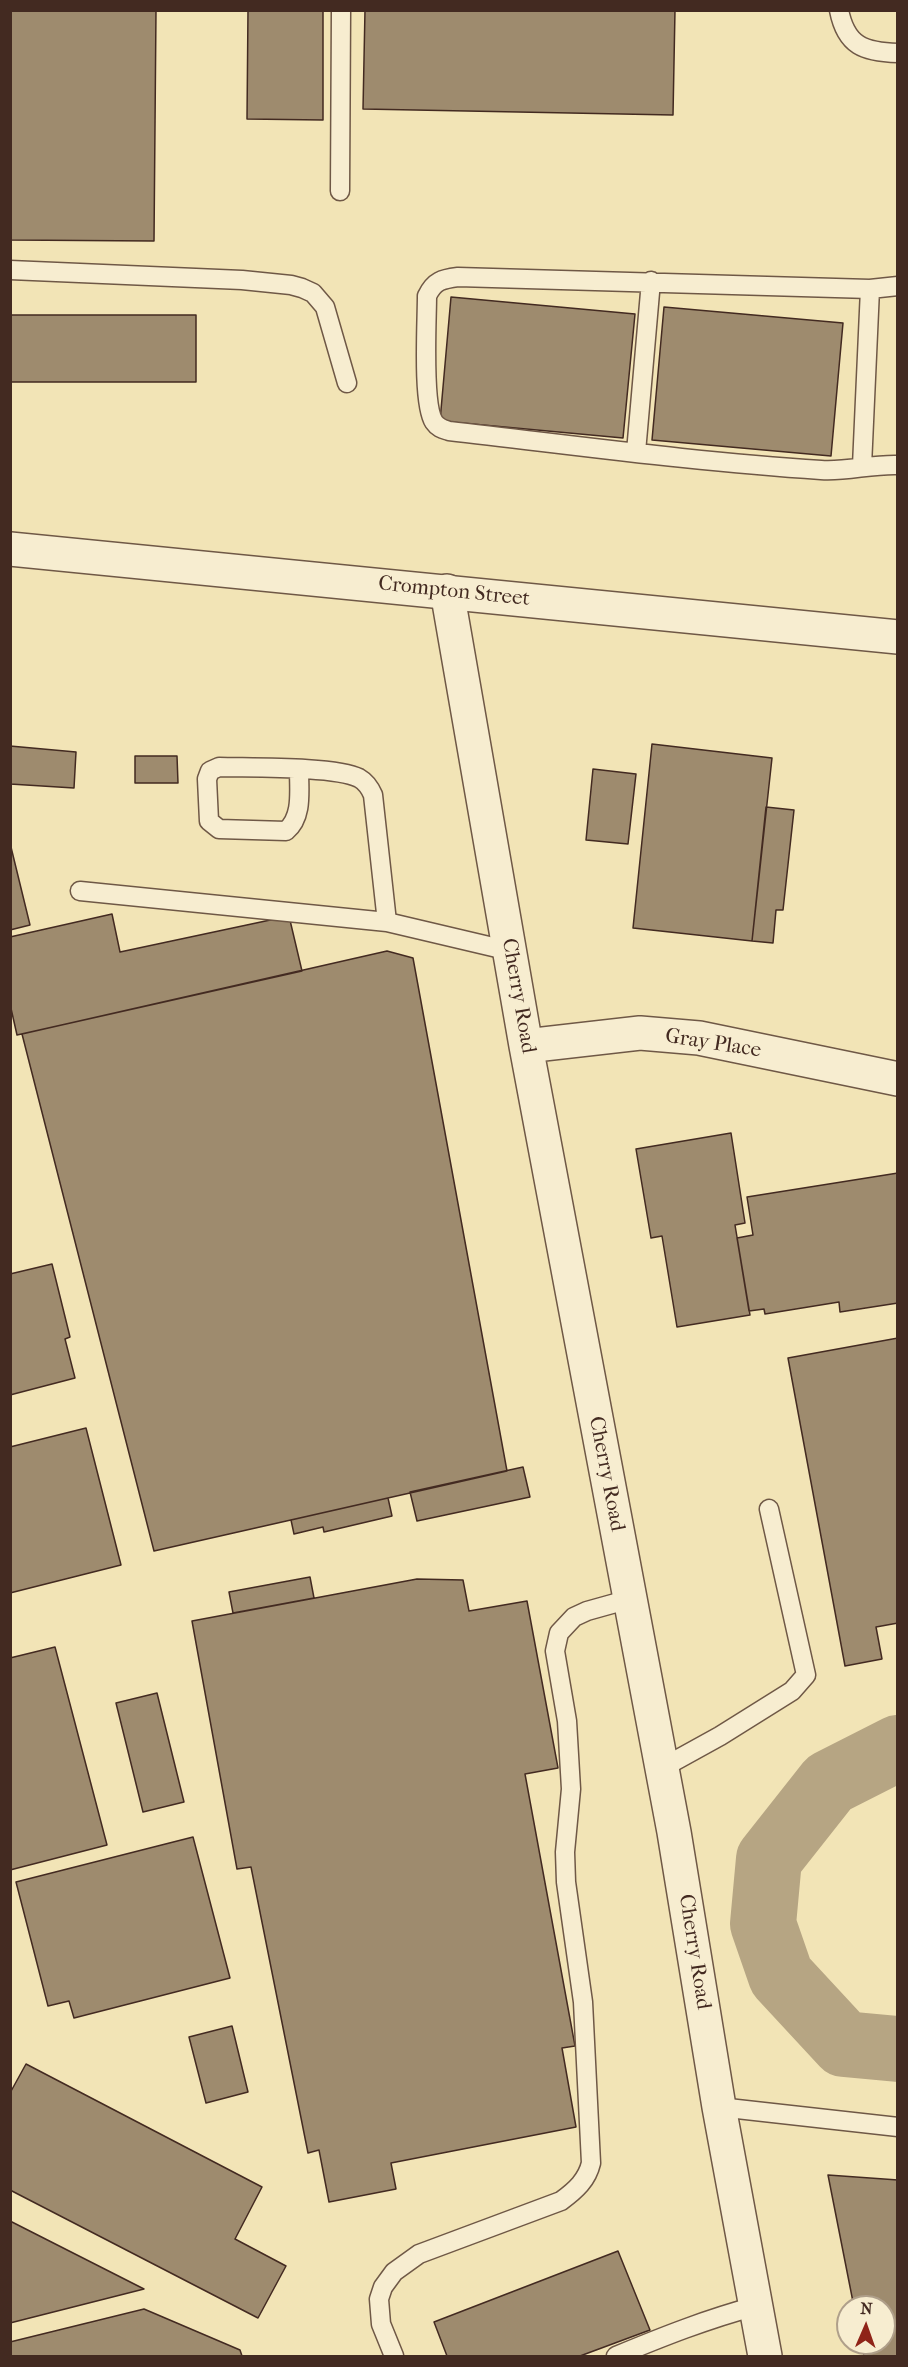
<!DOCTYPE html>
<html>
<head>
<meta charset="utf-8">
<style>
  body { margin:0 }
  #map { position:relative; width:908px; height:2367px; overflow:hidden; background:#f2e4b6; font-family:"IM FELL French Canon",serif }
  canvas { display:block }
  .frame { position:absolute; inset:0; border:12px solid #432a21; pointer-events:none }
  .north { position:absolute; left:836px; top:2295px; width:60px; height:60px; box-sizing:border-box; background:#f7edd0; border:2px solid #af9f8a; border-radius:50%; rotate:2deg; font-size:16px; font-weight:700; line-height:24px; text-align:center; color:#432a21 }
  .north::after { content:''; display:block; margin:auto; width:21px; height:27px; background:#8f2418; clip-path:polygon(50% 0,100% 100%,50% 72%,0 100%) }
</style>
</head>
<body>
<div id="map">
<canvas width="908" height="2367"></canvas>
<div class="frame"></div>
<div class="north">N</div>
</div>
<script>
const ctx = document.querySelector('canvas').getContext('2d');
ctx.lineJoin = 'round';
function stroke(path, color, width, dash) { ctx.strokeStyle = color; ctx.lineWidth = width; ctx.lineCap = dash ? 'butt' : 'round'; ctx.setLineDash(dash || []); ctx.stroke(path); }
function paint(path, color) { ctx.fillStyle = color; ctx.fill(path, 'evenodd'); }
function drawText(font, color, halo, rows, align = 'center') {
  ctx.font = font + ' "IM FELL French Canon",serif'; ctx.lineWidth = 4.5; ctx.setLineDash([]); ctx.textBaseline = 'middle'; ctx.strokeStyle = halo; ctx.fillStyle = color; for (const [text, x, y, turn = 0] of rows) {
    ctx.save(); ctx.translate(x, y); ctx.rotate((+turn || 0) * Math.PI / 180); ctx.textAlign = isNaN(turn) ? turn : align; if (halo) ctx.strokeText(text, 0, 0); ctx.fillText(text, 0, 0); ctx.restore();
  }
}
stroke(new Path2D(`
  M 898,1748 L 829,1783 L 769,1859 L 763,1924 L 781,1976 L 844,2044 L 898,2049`), '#b6a583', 66);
const building = new Path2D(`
  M 10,10 L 156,10 L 154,241 L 10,240 Z
  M 248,10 L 323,10 L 323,120 L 247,119 Z
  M 365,10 L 675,10 L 673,115 L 363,109 Z
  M 451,297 L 635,314 L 623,438 L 440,421 Z
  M 664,307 L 843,323 L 831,456 L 652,440 Z
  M 10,315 L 196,315 L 196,382 L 10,382 Z
  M 652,744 L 772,758 L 752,941 L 633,928 Z
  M 10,746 L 76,752 L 74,788 L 10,784 Z
  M 135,756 L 177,756 L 178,783 L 135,783 Z
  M 593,769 L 636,774 L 628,844 L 586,840 Z
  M 766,807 L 794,810 L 783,910 L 776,910 L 773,943 L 752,941 Z
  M 10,843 L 30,925 L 10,930 Z
  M 112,914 L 120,952 L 289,916 L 302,971 L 17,1035 L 10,1004 L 10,937 Z
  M 387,951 L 413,958 L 507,1471 L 154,1551 L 22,1034 Z
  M 731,1133 L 745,1223 L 735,1225 L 750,1315 L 677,1327 L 662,1236 L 651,1238 L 636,1149 Z
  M 898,1173 L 898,1303 L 840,1312 L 839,1302 L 765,1314 L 764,1309 L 749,1311 L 737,1238 L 753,1235 L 747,1197 Z
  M 52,1264 L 70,1337 L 65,1339 L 75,1378 L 10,1395 L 10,1274 Z
  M 898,1338 L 898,1623 L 876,1627 L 882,1659 L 845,1666 L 788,1358 Z
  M 86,1428 L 121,1565 L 10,1593 L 10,1447 Z
  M 523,1467 L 530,1497 L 417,1521 L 410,1492 Z
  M 388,1498 L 392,1516 L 324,1532 L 323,1527 L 294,1534 L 291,1520 Z
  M 310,1577 L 314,1598 L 233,1613 L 229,1592 Z
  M 417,1579 L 463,1580 L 469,1611 L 527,1601 L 558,1768 L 525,1774 L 575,2046 L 562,2048 L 576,2127 L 391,2163 L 396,2189 L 329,2202 L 319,2150 L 308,2153 L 251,1867 L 237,1869 L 192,1621 Z
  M 55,1647 L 107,1845 L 10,1870 L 10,1658 Z
  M 157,1693 L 184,1802 L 143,1812 L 116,1703 Z
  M 193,1837 L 230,1978 L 74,2018 L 69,2001 L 48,2006 L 16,1882 Z
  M 232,2026 L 248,2092 L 206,2103 L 189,2037 Z
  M 26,2064 L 262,2187 L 235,2239 L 286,2266 L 258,2318 L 10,2190 L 10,2093 Z
  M 828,2175 L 898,2180 L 898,2356 L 864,2356 L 862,2343 L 884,2343 L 884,2307 L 854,2307 Z
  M 10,2221 L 144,2289 L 10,2323 Z
  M 618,2251 L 650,2330 L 580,2356 L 447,2356 L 434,2322 Z
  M 144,2309 L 240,2350 L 242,2356 L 10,2356 L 10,2342 Z`);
paint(building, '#9e8b6e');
stroke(building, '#432a21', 1.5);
const service = new Path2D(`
  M 839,10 C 846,46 864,52 898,53
  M 340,191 L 341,10
  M 10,270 L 242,280 L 291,285 L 302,288 L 313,293 L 325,307 L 347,383
  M 898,286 L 870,289 L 458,277 C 442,279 434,281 427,296 C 427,322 422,404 434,422 C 438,428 443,429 449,431 C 573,445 696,462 821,470 C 846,472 871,464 898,465
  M 636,452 L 651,281
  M 862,466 L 870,289
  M 299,770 C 299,791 303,817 286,831 L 219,829 L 209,821 L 207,779 L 210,771 L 219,767 C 249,768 335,766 359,778 C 366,782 370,788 373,795 L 387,922
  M 80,891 L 387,922 L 510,951
  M 662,1768 L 720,1736 L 792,1691 L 806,1675 L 769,1509
  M 719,2107 L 898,2127
  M 394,2356 L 381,2324 L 379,2299 L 383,2287 L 394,2272 L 419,2254 L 561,2201 C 576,2190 587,2180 591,2163 L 583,2002 L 566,1882 L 565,1852 L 571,1789 L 567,1721 L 555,1651 L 559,1633 L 574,1617 L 587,1611 L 630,1599
  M 616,2356 C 662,2337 707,2319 756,2306`);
const minor = new Path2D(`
  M 447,591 L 526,1046 L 674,1832 L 719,2107 L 765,2356
  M 526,1046 L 640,1033 L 699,1038 L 898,1079`);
const tertiary = new Path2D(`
  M 10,549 L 898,637`);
stroke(service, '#6f5846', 21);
stroke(minor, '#6f5846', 36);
stroke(tertiary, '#6f5846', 36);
stroke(service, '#f7edd0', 18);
stroke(minor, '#f7edd0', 33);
stroke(tertiary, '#f7edd0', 33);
drawText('21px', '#432a21', '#f7edd0', [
  ["Crompton Street",454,592,6],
  ["Cherry Road",518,996,80],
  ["Gray Place",713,1044,9],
  ["Cherry Road",606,1474,79],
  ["Cherry Road",694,1952,81]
]);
</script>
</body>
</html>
